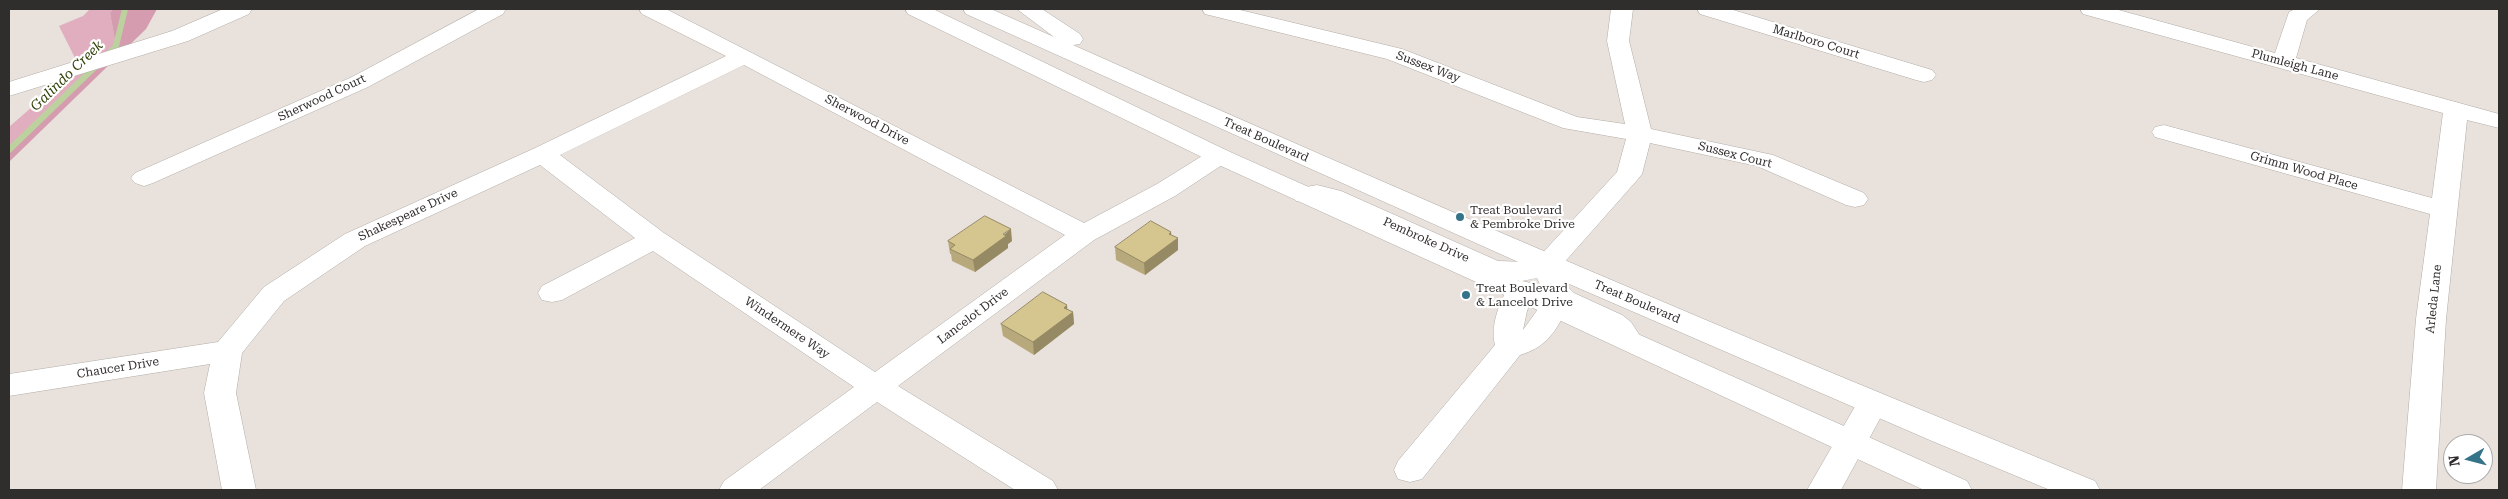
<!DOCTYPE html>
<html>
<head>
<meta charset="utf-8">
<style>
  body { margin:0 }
  #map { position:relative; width:2508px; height:499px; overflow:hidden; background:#e8e1dc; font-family:"Roboto Serif",serif }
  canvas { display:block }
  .frame { position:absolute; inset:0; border:10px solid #302e2c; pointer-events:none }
  .north { position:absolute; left:2443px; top:434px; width:50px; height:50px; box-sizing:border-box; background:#fff; border:1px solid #acabab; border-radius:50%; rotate:262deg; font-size:14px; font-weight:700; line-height:20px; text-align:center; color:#302e2c }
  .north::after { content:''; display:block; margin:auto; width:18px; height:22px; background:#357389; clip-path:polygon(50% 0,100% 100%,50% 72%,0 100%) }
</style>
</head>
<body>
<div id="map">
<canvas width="2508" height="499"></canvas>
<div class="frame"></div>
<div class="north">N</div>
</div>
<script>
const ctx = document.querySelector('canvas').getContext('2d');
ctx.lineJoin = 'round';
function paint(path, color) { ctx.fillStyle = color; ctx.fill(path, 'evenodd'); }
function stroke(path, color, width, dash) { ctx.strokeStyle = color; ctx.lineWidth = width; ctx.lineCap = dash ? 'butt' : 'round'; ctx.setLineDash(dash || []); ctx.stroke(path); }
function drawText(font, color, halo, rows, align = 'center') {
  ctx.font = font + ' "Roboto Serif",serif'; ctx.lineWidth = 4.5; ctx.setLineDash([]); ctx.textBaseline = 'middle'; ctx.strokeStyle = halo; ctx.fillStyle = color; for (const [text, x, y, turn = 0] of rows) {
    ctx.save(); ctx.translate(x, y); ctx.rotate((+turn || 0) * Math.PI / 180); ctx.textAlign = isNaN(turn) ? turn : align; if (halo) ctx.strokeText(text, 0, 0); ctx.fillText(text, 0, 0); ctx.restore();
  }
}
paint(new Path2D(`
  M 90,9 L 113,9 L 110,13 L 116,46 L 9,150 L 9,127 L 79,66 L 59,26 L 83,16 Z`), '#e0aebf');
paint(new Path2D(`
  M 113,9 L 157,9 L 146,29 L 9,162 L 9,150 L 116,46 L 110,13 Z`), '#d59cb0');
stroke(new Path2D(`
  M 106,56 L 116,46 L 125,9
  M 9,150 L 98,64`), '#bcd19e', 6);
const minor = new Path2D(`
  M 223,9 L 252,9 L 249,14 L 188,41 L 9,96 L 9,82 L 172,31 Z
  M 479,9 L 506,9 L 503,14 L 368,87 L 153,183 L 144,186 L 135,183 L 131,178 L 135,173 L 352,77 Z
  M 639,9 L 666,9 L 1084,223 L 1157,184 L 1210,151 L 1219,148 L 1228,151 L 1232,156 L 1228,161 L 1175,196 L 1094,240 L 898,386 L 1053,481 L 1058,490 L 1015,490 L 877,402 L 759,490 L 719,490 L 724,481 L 854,387 L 653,251 L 562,300 L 552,302 L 542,300 L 538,293 L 542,286 L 635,238 L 540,165 L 365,246 L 284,301 L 242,353 L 236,393 L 256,490 L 222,490 L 204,393 L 210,364 L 9,396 L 9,374 L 218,342 L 264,287 L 345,234 L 533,149 L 726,56 L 642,14 ZM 744,65 L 1065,235 L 875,372 L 664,233 L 560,155 Z
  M 1202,9 L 1236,9 L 1402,49 L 1577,117 L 1625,124 L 1607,41 L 1611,9 L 1633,9 L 1629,41 L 1651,129 L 1773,155 L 1864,193 L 1868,199 L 1864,205 L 1855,207 L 1846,205 L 1757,166 L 1650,143 L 1642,174 L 1638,179 L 1562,265 L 1568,287 L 1574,293 L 1622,315 L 1631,322 L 1642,339 L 1637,346 L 1627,349 L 1617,346 L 1602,329 L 1565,313 C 1554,334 1544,348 1520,355 L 1422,479 L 1410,482 L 1398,479 L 1394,470 L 1398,461 L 1495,345 C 1490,324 1500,301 1511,283 L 1520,281 L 1480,274 L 1323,203 L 1296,201 L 1292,195 L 1296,189 L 1317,185 L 1341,191 L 1498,261 L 1527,262 L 1538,258 L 1617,172 L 1626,139 L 1563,128 L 1387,59 L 1205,14 ZM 1537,278 L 1546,298 L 1523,330 L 1527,311 L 1535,290 L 1531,283 L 1522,281 Z
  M 1697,9 L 1730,9 L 1932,70 L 1936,75 L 1932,80 L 1924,82 L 1916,80 L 1700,14 Z
  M 2080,9 L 2115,9 L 2275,53 L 2289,12 L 2295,9 L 2320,9 L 2307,20 L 2296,58 L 2499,114 L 2499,128 L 2467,120 L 2446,319 L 2436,490 L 2402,490 L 2416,319 L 2430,214 L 2155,137 L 2152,132 L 2155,127 L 2164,125 L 2432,198 L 2443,113 L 2083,14 Z
  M 1872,393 L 1883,396 L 1888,404 L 1841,490 L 1807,490 L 1861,396 Z`);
const major = new Path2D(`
  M 905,9 L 933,9 L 1228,151 L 1967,481 L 1972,490 L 1924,490 L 1531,307 L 1210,161 L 908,14 Z
  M 963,9 L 991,9 L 1054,37 L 1017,9 L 1042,9 L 1080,34 L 1083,39 L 1080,44 L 1073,45 C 1411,196 1752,342 2095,481 L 2100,490 L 2050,490 L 1932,441 L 1516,261 L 966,14 Z`);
stroke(minor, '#b2aca7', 1);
stroke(major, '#b2aca7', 1);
paint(minor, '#fff');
paint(major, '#fff');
paint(new Path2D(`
  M 1171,235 L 1178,250 L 1145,275 L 1116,260 L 1115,247 Z
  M 948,241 L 1012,241 L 1008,244 L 1008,248 L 975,272 L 952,261 L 951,254 L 950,254 Z
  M 1067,305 L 1067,309 L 1073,312 L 1074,324 L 1034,355 L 1003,336 L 1001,324 Z`), '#b7a97b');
paint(new Path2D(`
  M 1011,229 L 1012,241 L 1008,244 L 1008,248 L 975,272 L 973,260 Z
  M 1171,232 L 1172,242 L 1178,238 L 1178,250 L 1145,275 L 1144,263 Z
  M 1067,305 L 1068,315 L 1073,312 L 1074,324 L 1034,355 L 1033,342 Z`), '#958a64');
const building = new Path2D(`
  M 985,216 L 1011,229 L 1003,234 L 1006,236 L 973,260 L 950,249 L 955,245 L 948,241 Z
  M 1151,221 L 1171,232 L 1169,234 L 1178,238 L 1144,263 L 1115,247 Z
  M 1043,292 L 1067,305 L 1064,308 L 1073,312 L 1033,342 L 1001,324 Z`);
paint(building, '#d5c58f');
stroke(building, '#958a64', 1);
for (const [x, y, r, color] of [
  [1460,217,5,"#357389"],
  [1466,295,5,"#357389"]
]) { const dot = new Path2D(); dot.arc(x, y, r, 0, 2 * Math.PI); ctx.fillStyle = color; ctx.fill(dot); stroke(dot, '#fff', 2); }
drawText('12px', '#302e2c', '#fff', [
  ["Marlboro Court",1816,42,17],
  ["Plumleigh Lane",2295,65,15],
  ["Sussex Way",1428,67,21],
  ["Sherwood Court",322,98,-25],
  ["Sherwood Drive",867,120,28],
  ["Treat Boulevard",1266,140,24],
  ["Sussex Court",1735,155,14],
  ["Grimm Wood Place",2304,171,16],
  ["Shakespeare Drive",408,215,-25],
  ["Pembroke Drive",1426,240,24],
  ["Arleda Lane",2434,299,-84],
  ["Treat Boulevard",1637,302,23],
  ["Lancelot Drive",973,316,-37],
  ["Windermere Way",787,328,34],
  ["Chaucer Drive",118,368,-9]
]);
drawText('12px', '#302e2c', '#fff', [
  ["Treat Boulevard",1470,210],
  ["& Pembroke Drive",1470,224],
  ["Treat Boulevard",1476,288],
  ["& Lancelot Drive",1476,302]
], 'left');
drawText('italic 14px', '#304208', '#fff', [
  ["Galindo Creek",67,76,-44]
]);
</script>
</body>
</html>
